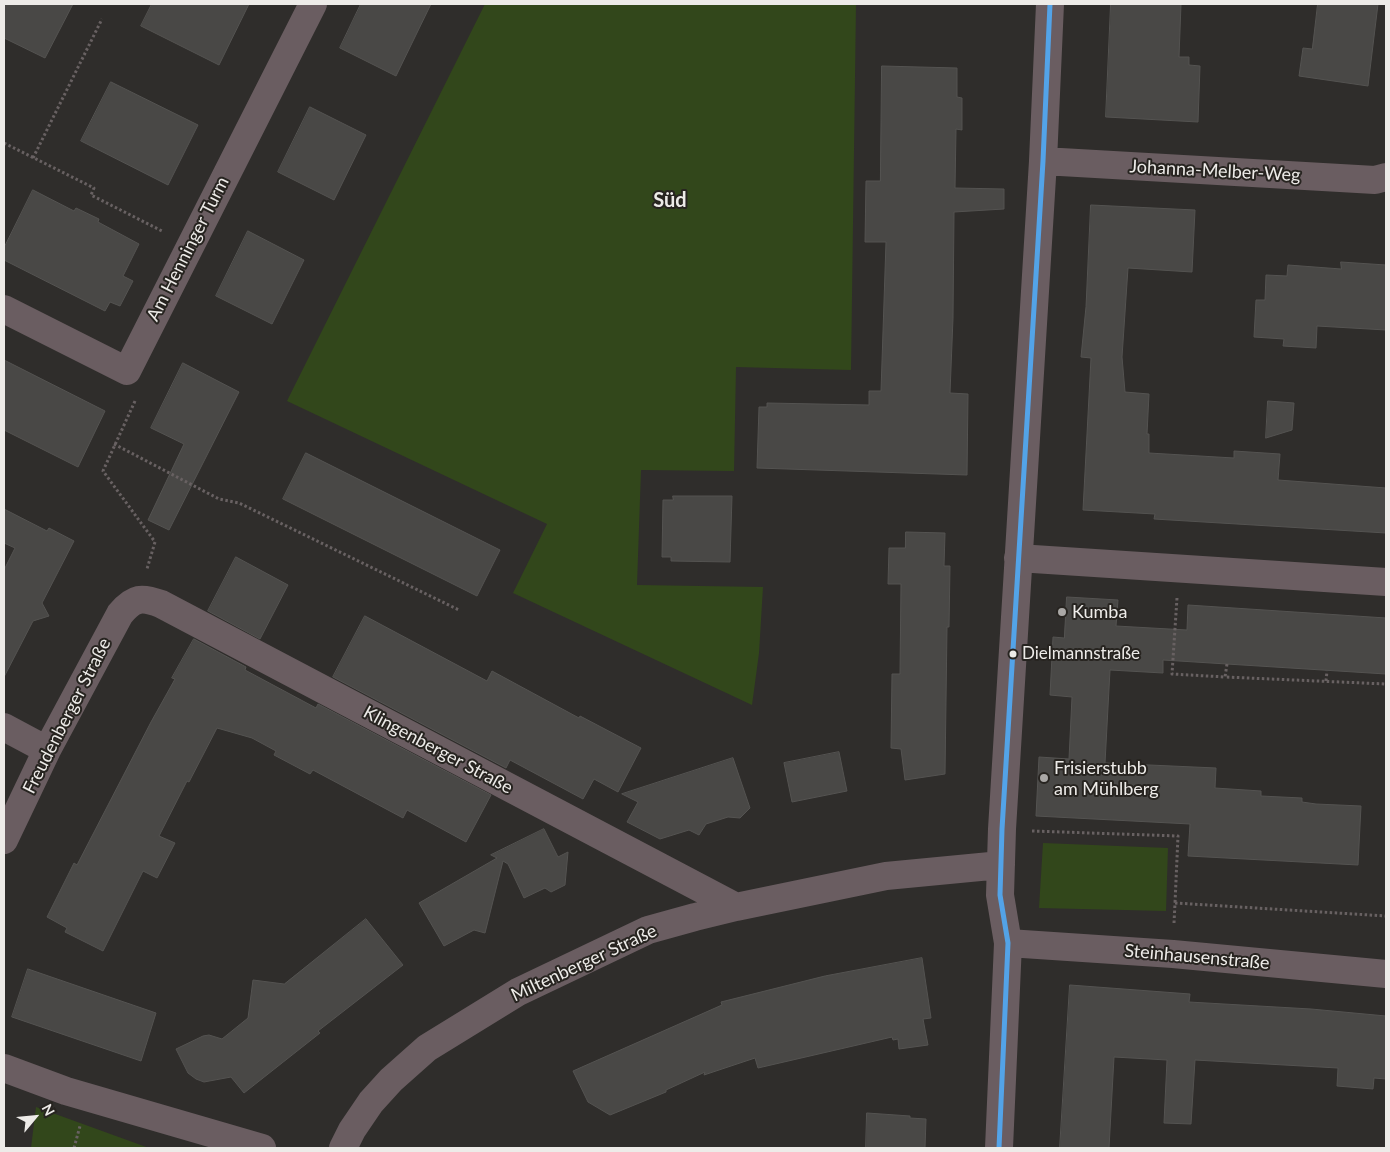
<!DOCTYPE html>
<html>
<head>
<meta charset="utf-8">
<style>
  body { margin:0 }
  #map { position:relative; width:1390px; height:1152px; overflow:hidden; background:#2f2d2b; font-family:Lato,sans-serif }
  canvas { display:block }
  .frame { position:absolute; inset:0; border:5px solid #edebe8; pointer-events:none }
  .north { position:absolute; left:10px; top:1092px; width:50px; height:50px; -webkit-text-stroke:4px #272420; paint-order:stroke; rotate:62deg; font-size:14px; font-weight:700; line-height:20px; text-align:center; color:#edebe8 }
  .north::after { content:''; display:block; margin:auto; width:18px; height:22px; background:#edebe8; clip-path:polygon(50% 0,100% 100%,50% 72%,0 100%) }
</style>
</head>
<body>
<div id="map">
<canvas width="1390" height="1152"></canvas>
<div class="frame"></div>
<div class="north">N</div>
</div>
<script>
const ctx = document.querySelector('canvas').getContext('2d');
ctx.lineJoin = 'round';
function paint(path, color) { ctx.fillStyle = color; ctx.fill(path, 'evenodd'); }
function stroke(path, color, width, dash) { ctx.strokeStyle = color; ctx.lineWidth = width; ctx.lineCap = dash ? 'butt' : 'round'; ctx.setLineDash(dash || []); ctx.stroke(path); }
function drawText(font, color, halo, rows, align = 'center') {
  ctx.font = font + ' Lato,sans-serif'; ctx.lineWidth = 4; ctx.setLineDash([]); ctx.textBaseline = 'middle'; ctx.strokeStyle = halo; ctx.fillStyle = color; for (const [text, x, y, turn = 0] of rows) {
    ctx.save(); ctx.translate(x, y); ctx.rotate((+turn || 0) * Math.PI / 180); ctx.textAlign = isNaN(turn) ? turn : align; if (halo) ctx.strokeText(text, 0, 0); ctx.fillText(text, 0, 0); ctx.restore();
  }
}
paint(new Path2D(`
  M 485,4 L 856,4 L 851,370 L 736,367 L 734,471 L 641,470 L 637,585 L 763,587 L 759,653 L 752,705 L 513,593 L 547,524 L 287,401 Z
  M 1043,843 L 1168,848 L 1166,911 L 1039,908 Z
  M 36,1107 L 149,1148 L 31,1148 Z`), '#32471b');
const building = new Path2D(`
  M 4,4 L 73,4 L 45,58 L 4,38 Z
  M 152,4 L 249,4 L 219,65 L 141,26 Z
  M 361,4 L 431,4 L 396,76 L 340,48 Z
  M 1111,4 L 1181,4 L 1179,57 L 1189,57 L 1189,65 L 1200,66 L 1198,122 L 1106,117 Z
  M 1318,4 L 1378,4 L 1368,86 L 1299,76 L 1303,48 L 1312,49 Z
  M 882,66 L 957,68 L 957,97 L 962,98 L 962,130 L 956,129 L 955,188 L 1004,189 L 1004,209 L 954,212 L 953,318 L 950,393 L 968,394 L 967,475 L 757,468 L 759,407 L 767,407 L 767,403 L 869,405 L 869,391 L 881,391 L 886,242 L 865,242 L 866,181 L 880,181 Z
  M 111,82 L 198,125 L 168,185 L 81,141 Z
  M 310,107 L 366,135 L 334,200 L 278,172 Z
  M 33,190 L 74,211 L 76,208 L 99,219 L 98,222 L 139,244 L 123,276 L 133,281 L 120,306 L 110,302 L 105,311 L 4,260 L 4,248 Z
  M 1091,205 L 1195,210 L 1192,272 L 1128,268 L 1122,357 L 1125,392 L 1149,394 L 1147,434 L 1149,434 L 1149,453 L 1234,458 L 1234,451 L 1280,454 L 1278,480 L 1386,488 L 1386,533 L 1154,519 L 1155,514 L 1083,510 L 1091,358 L 1081,357 L 1086,307 Z
  M 248,231 L 304,260 L 272,324 L 216,296 Z
  M 1341,262 L 1386,265 L 1386,330 L 1317,326 L 1316,348 L 1283,346 L 1284,339 L 1254,337 L 1256,300 L 1265,300 L 1266,275 L 1287,276 L 1288,265 L 1341,269 Z
  M 4,360 L 105,411 L 78,467 L 4,430 Z
  M 183,363 L 239,392 L 169,530 L 148,520 L 184,444 L 151,428 Z
  M 1268,401 L 1294,403 L 1292,430 L 1266,438 Z
  M 306,453 L 500,550 L 477,596 L 283,499 Z
  M 673,496 L 732,496 L 730,562 L 671,561 L 671,557 L 662,557 L 663,500 L 673,500 Z
  M 4,509 L 47,531 L 49,528 L 74,541 L 42,603 L 49,616 L 33,621 L 4,677 L 4,570 L 15,548 L 4,543 Z
  M 906,532 L 945,533 L 944,566 L 950,566 L 949,627 L 947,627 L 945,774 L 905,780 L 901,749 L 891,748 L 892,674 L 900,674 L 901,584 L 888,584 L 889,548 L 905,548 Z
  M 236,557 L 288,585 L 260,639 L 208,611 Z
  M 1067,597 L 1118,600 L 1116,626 L 1187,630 L 1188,605 L 1386,618 L 1386,674 L 1163,660 L 1163,673 L 1110,670 L 1105,763 L 1216,768 L 1215,788 L 1261,791 L 1261,796 L 1302,798 L 1302,802 L 1316,804 L 1361,806 L 1358,865 L 1188,856 L 1190,824 L 1036,816 L 1039,757 L 1069,759 L 1072,697 L 1050,695 L 1053,637 L 1064,638 Z
  M 365,616 L 487,681 L 492,671 L 579,718 L 580,716 L 641,748 L 618,792 L 594,779 L 583,799 L 510,760 L 506,768 L 333,677 Z
  M 194,639 L 246,667 L 245,670 L 316,708 L 318,704 L 491,795 L 466,842 L 407,810 L 403,818 L 313,770 L 310,774 L 274,755 L 276,751 L 252,738 L 217,728 L 189,782 L 187,781 L 159,836 L 175,843 L 157,878 L 143,871 L 103,951 L 65,932 L 67,928 L 47,917 L 74,863 L 77,865 L 151,722 L 175,679 L 172,678 Z
  M 839,752 L 847,791 L 792,802 L 784,763 Z
  M 733,758 L 750,808 L 740,818 L 728,817 L 706,824 L 699,835 L 689,830 L 660,839 L 627,822 L 638,802 L 622,794 Z
  M 544,829 L 558,857 L 568,852 L 565,885 L 551,892 L 545,888 L 524,898 L 508,864 L 503,861 L 485,933 L 474,930 L 444,946 L 419,903 L 497,858 L 491,855 Z
  M 366,919 L 403,965 L 318,1031 L 320,1033 L 244,1093 L 231,1077 L 204,1082 L 196,1079 L 188,1073 L 176,1049 L 203,1036 L 209,1035 L 222,1039 L 248,1018 L 253,980 L 284,984 Z
  M 922,958 L 931,1018 L 923,1019 L 928,1045 L 899,1049 L 898,1039 L 893,1040 L 892,1037 L 758,1068 L 755,1058 L 704,1075 L 705,1072 L 666,1090 L 666,1092 L 610,1115 L 588,1102 L 573,1071 L 722,1005 L 721,1002 L 825,976 Z
  M 28,969 L 156,1013 L 141,1061 L 12,1017 Z
  M 1070,985 L 1190,994 L 1189,1002 L 1311,1009 L 1386,1016 L 1386,1079 L 1374,1078 L 1373,1089 L 1337,1086 L 1338,1068 L 1195,1060 L 1191,1124 L 1164,1123 L 1167,1060 L 1114,1057 L 1109,1148 L 1060,1148 Z
  M 867,1113 L 910,1116 L 910,1118 L 926,1119 L 925,1148 L 866,1148 Z`);
paint(building, '#494846');
stroke(building, '#545351', 1);
stroke(new Path2D(`
  M 4,143 L 94,188 L 91,195 L 162,231
  M 33,158 L 102,19
  M 135,401 L 103,471 L 155,542 L 147,569
  M 114,444 L 219,499 L 239,503 L 459,610
  M 1177,598 L 1172,674 L 1225,677
  M 1227,664 L 1225,677 L 1386,684
  M 1326,681 L 1327,671
  M 1032,831 L 1178,836 L 1175,903
  M 1174,923 L 1175,903 L 1386,916
  M 74,1148 L 80,1126`), '#686162', 3, [2.5, 2.5]);
stroke(new Path2D(`
  M 1043,161 L 1375,180 L 1386,177
  M 4,309 L 127,371 L 313,4
  M 1018,558 L 1386,582
  M 4,727 L 47,750
  M 4,840 L 47,750 L 120,614 C 134,597 142,597 161,604 L 736,907
  M 1008,943 L 1173,954 L 1386,974
  M 4,1068 L 66,1091 L 262,1148
  M 343,1148 L 352,1130 L 371,1102 L 391,1080 L 427,1048 L 518,992 L 648,930 L 695,917 L 736,907 L 886,876 L 1001,865
  M 999,1148 L 1008,943 L 1000,895 L 1002,829 L 1043,161 L 1050,4`), '#6a5d61', 28);
stroke(new Path2D(`
  M 999,1148 L 1008,943 L 1000,895 L 1002,829 L 1043,161 L 1050,4`), '#53a3e8', 5);
for (const [x, y, r, color] of [
  [1062,612,5,"#aaa8a6"],
  [1013,654,4.5,"#edebe8"],
  [1044,778,5,"#aaa8a6"]
]) { const dot = new Path2D(); dot.arc(x, y, r, 0, 2 * Math.PI); ctx.fillStyle = color; ctx.fill(dot); stroke(dot, '#272420', 2); }
drawText('17px', '#edebe8', '#272420', [
  ["Dielmannstraße",1022,654]
], 'left');
drawText('18px', '#edebe8', '#272420', [
  ["Johanna-Melber-Weg",1215,171,3],
  ["Am Henninger Turm",188,249,-63],
  ["Freudenberger Straße",67,716,-63],
  ["Klingenberger Straße",438,750,28],
  ["Steinhausenstraße",1197,957,5],
  ["Miltenberger Straße",584,963,-25]
]);
drawText('18px', '#edebe8', '#272420', [
  ["Kumba",1072,612],
  ["Frisierstubb",1054,768],
  ["am Mühlberg",1054,789]
], 'left');
drawText('bold 20px', '#edebe8', '#272420', [
  ["Süd",670,201]
]);
</script>
</body>
</html>
